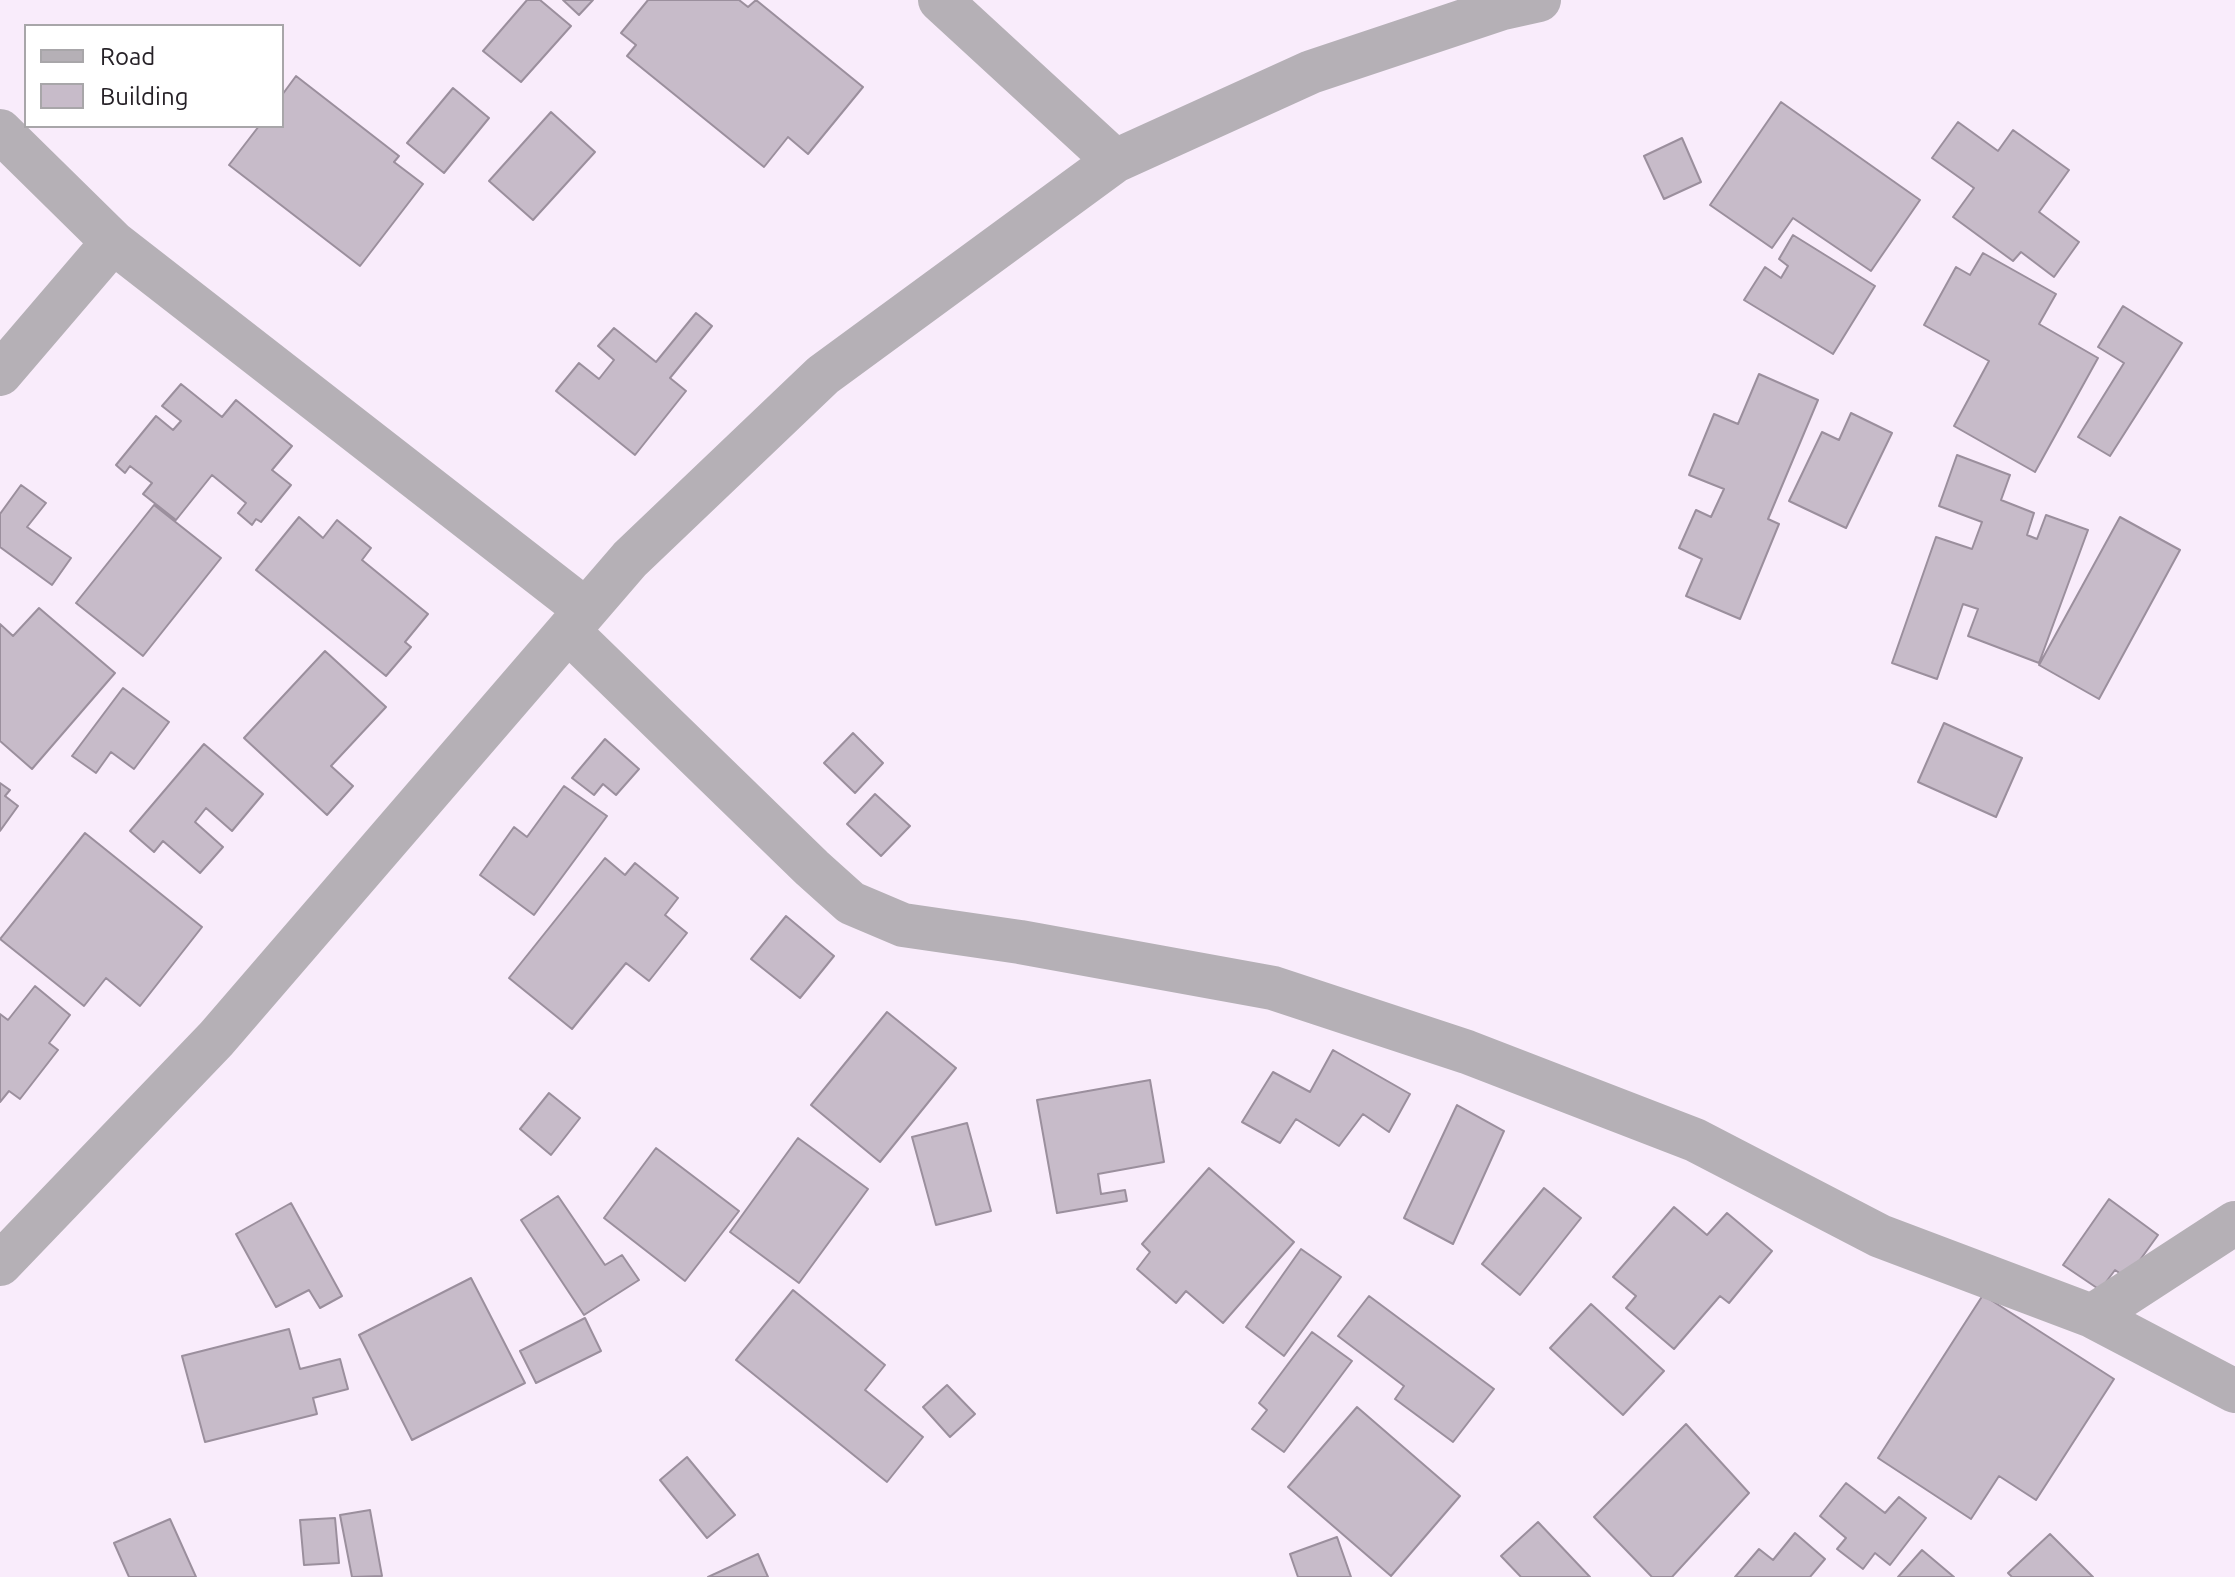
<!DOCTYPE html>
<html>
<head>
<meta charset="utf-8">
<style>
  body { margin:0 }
  #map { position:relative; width:2235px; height:1577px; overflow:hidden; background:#f9ecfb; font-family:Ubuntu,sans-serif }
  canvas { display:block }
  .legend { position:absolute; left:24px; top:24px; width:260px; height:104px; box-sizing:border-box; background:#fff; border:2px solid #a8a6a9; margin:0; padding:10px 14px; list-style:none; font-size:24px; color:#262127 }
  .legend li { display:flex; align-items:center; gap:16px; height:40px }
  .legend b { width:40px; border:2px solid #a8a6a9 }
</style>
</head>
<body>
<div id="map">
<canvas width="2235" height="1577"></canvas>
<ul class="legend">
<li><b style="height:10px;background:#b5b0b6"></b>Road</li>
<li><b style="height:22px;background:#c7bbc9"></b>Building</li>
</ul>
</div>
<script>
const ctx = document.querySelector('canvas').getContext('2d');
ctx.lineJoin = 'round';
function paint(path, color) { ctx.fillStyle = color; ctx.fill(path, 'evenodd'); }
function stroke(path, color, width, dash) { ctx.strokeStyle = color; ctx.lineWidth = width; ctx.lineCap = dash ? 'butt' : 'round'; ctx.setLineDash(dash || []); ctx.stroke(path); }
const building = new Path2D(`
  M 527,0 L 540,0 L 571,26 L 521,82 L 483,51 Z
  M 563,0 L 593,0 L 579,15 Z
  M 648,0 L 739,0 L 748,7 L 756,0 L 863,87 L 808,154 L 788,137 L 764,167 L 627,56 L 636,45 L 621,33 Z
  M 296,76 L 399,156 L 394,162 L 423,184 L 360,266 L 229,165 L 259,126 L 282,126 L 282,95 Z
  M 453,88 L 489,118 L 444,173 L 407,143 Z
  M 1781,102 L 1920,200 L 1871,271 L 1793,218 L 1772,248 L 1710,205 Z
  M 551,112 L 595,152 L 533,220 L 489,181 Z
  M 1958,122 L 1998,151 L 2013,130 L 2069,170 L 2039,212 L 2079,242 L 2054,277 L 2021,252 L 2013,261 L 1953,217 L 1974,188 L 1932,158 Z
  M 1682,138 L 1701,182 L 1664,199 L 1644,156 Z
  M 1793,235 L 1875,286 L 1833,354 L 1744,300 L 1765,267 L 1781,278 L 1788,266 L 1779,259 Z
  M 1983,253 L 2056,294 L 2039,324 L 2098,358 L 2035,472 L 1954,426 L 1989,361 L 1924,325 L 1956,267 L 1970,275 Z
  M 2123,306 L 2182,343 L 2110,456 L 2078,437 L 2124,363 L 2098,347 Z
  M 696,313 L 712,326 L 670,378 L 686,391 L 635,455 L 556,391 L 579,363 L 599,379 L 614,360 L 598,346 L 614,328 L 656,362 Z
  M 1759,374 L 1818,400 L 1768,519 L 1779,524 L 1740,619 L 1686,596 L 1702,559 L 1679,548 L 1696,510 L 1711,517 L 1724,489 L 1689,475 L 1714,414 L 1738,424 Z
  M 181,384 L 222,417 L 236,400 L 292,446 L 272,470 L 291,485 L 261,522 L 256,519 L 252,525 L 238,513 L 246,503 L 212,475 L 176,520 L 143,494 L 152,483 L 130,466 L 125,473 L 116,465 L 156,416 L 173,430 L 181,421 L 162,406 Z
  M 1851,413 L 1892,433 L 1846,528 L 1789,501 L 1822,432 L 1839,440 Z
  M 1957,455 L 2010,475 L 2001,500 L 2034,513 L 2027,535 L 2037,539 L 2046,515 L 2088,530 L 2039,663 L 1968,636 L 1978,609 L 1963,604 L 1937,679 L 1892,663 L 1936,537 L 1972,549 L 1982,522 L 1939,506 Z
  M 21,485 L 46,503 L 27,527 L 71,558 L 52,585 L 0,547 L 0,514 Z
  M 154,505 L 221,558 L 143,656 L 76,603 Z
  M 299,517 L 323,538 L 337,520 L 371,548 L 362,560 L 428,614 L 405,642 L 411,647 L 386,676 L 256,570 Z
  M 2120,517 L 2180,550 L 2099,699 L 2039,665 Z
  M 39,608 L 115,673 L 32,769 L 0,741 L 0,624 L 13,636 Z
  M 325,651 L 386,707 L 331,766 L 353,786 L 327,815 L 244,738 Z
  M 123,688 L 169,722 L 134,769 L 111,752 L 96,773 L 72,756 Z
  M 1944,723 L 2022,758 L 1996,817 L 1918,782 Z
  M 853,733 L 883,763 L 855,793 L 824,763 Z
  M 605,739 L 639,769 L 616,795 L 603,784 L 594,795 L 572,778 Z
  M 204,744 L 263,794 L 232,831 L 206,808 L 195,822 L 223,847 L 200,873 L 163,841 L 154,852 L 130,831 Z
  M 0,783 L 10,790 L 5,796 L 18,806 L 0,831 Z
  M 564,786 L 607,816 L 534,915 L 480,875 L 514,827 L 527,837 Z
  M 875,794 L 910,826 L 881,856 L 847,824 Z
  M 85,833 L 202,927 L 140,1006 L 106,978 L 84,1006 L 0,939 Z
  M 605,858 L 625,875 L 635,863 L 678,898 L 665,915 L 687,933 L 649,981 L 626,963 L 572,1029 L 509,978 Z
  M 786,916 L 834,956 L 800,998 L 751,959 Z
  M 35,986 L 70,1015 L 49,1043 L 58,1050 L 20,1099 L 9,1091 L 0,1102 L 0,1014 L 8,1020 Z
  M 887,1012 L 956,1068 L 880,1162 L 811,1105 Z
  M 1333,1050 L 1410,1094 L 1389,1132 L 1363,1114 L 1339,1146 L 1296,1119 L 1280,1143 L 1242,1122 L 1273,1072 L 1310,1092 Z
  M 1150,1080 L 1164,1162 L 1098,1174 L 1101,1194 L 1125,1190 L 1127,1201 L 1057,1213 L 1037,1100 Z
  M 549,1093 L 580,1118 L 551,1155 L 520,1129 Z
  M 1457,1105 L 1504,1131 L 1453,1244 L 1404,1218 Z
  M 967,1123 L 991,1211 L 936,1225 L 912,1137 Z
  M 798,1138 L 868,1189 L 799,1283 L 730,1232 Z
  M 656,1148 L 739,1211 L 685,1281 L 604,1218 Z
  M 1209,1168 L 1294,1242 L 1223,1323 L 1186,1291 L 1176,1303 L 1137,1269 L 1150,1252 L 1142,1244 Z
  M 1544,1188 L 1581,1218 L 1520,1295 L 1482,1264 Z
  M 558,1196 L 605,1265 L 622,1255 L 639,1280 L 584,1315 L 521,1220 Z
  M 2109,1199 L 2158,1235 L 2127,1278 L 2115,1270 L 2100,1290 L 2063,1265 Z
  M 291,1203 L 342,1296 L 320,1308 L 309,1290 L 276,1307 L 236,1234 Z
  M 1674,1207 L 1707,1235 L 1727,1213 L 1772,1251 L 1729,1303 L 1720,1296 L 1674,1349 L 1626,1308 L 1636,1296 L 1613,1277 Z
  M 1301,1249 L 1341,1277 L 1284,1356 L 1246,1327 Z
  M 471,1278 L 525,1383 L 412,1440 L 359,1335 Z
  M 793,1290 L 885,1365 L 865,1390 L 923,1437 L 887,1482 L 736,1360 Z
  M 1983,1295 L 2114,1379 L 2036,1500 L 1999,1476 L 1971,1519 L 1878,1458 Z
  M 1369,1296 L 1494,1389 L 1453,1442 L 1395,1399 L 1404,1386 L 1338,1336 Z
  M 1591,1304 L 1664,1371 L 1623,1415 L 1550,1348 Z
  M 585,1318 L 601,1351 L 536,1383 L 520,1351 Z
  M 289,1329 L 300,1369 L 340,1359 L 348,1389 L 313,1398 L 317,1414 L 205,1442 L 182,1356 Z
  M 1312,1332 L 1352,1361 L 1284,1452 L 1252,1429 L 1267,1410 L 1259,1403 Z
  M 947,1385 L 975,1414 L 950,1437 L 923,1407 Z
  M 1357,1407 L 1460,1496 L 1391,1576 L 1288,1487 Z
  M 1686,1424 L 1749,1493 L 1672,1577 L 1652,1577 L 1594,1517 Z
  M 687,1457 L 735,1515 L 707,1538 L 660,1480 Z
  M 1846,1483 L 1885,1513 L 1899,1497 L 1926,1518 L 1890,1565 L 1875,1553 L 1863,1569 L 1837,1549 L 1846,1538 L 1820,1516 Z
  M 370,1510 L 382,1576 L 352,1577 L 340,1515 Z
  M 335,1518 L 339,1563 L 304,1565 L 300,1520 Z
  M 170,1519 L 196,1577 L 129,1577 L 114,1543 Z
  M 1538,1522 L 1590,1577 L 1521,1577 L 1501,1556 Z
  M 1795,1533 L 1825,1559 L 1810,1577 L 1735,1577 L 1759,1549 L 1773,1560 Z
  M 2050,1534 L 2093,1577 L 2012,1577 L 2008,1573 Z
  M 1337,1537 L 1351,1577 L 1298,1577 L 1290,1554 Z
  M 1922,1550 L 1954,1577 L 1898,1577 Z
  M 758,1554 L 768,1577 L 708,1577 Z`);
paint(building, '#c7bbc9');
stroke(building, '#9b8f9d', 2);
stroke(new Path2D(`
  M 940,0 L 1115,161
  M 0,131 L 113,242 L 586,610
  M 0,374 L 113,242
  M 568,631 L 812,868 L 851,903 L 903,925 L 1020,942 L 1273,988 L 1467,1052 L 1695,1140 L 1880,1236 L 2092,1316 L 2235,1391
  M 0,1264 L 216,1039 L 630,559 L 823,375 L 1115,161 L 1311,72 L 1503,8 L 1539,0
  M 2092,1316 L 2235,1223`), '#b5b0b6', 44);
</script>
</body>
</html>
